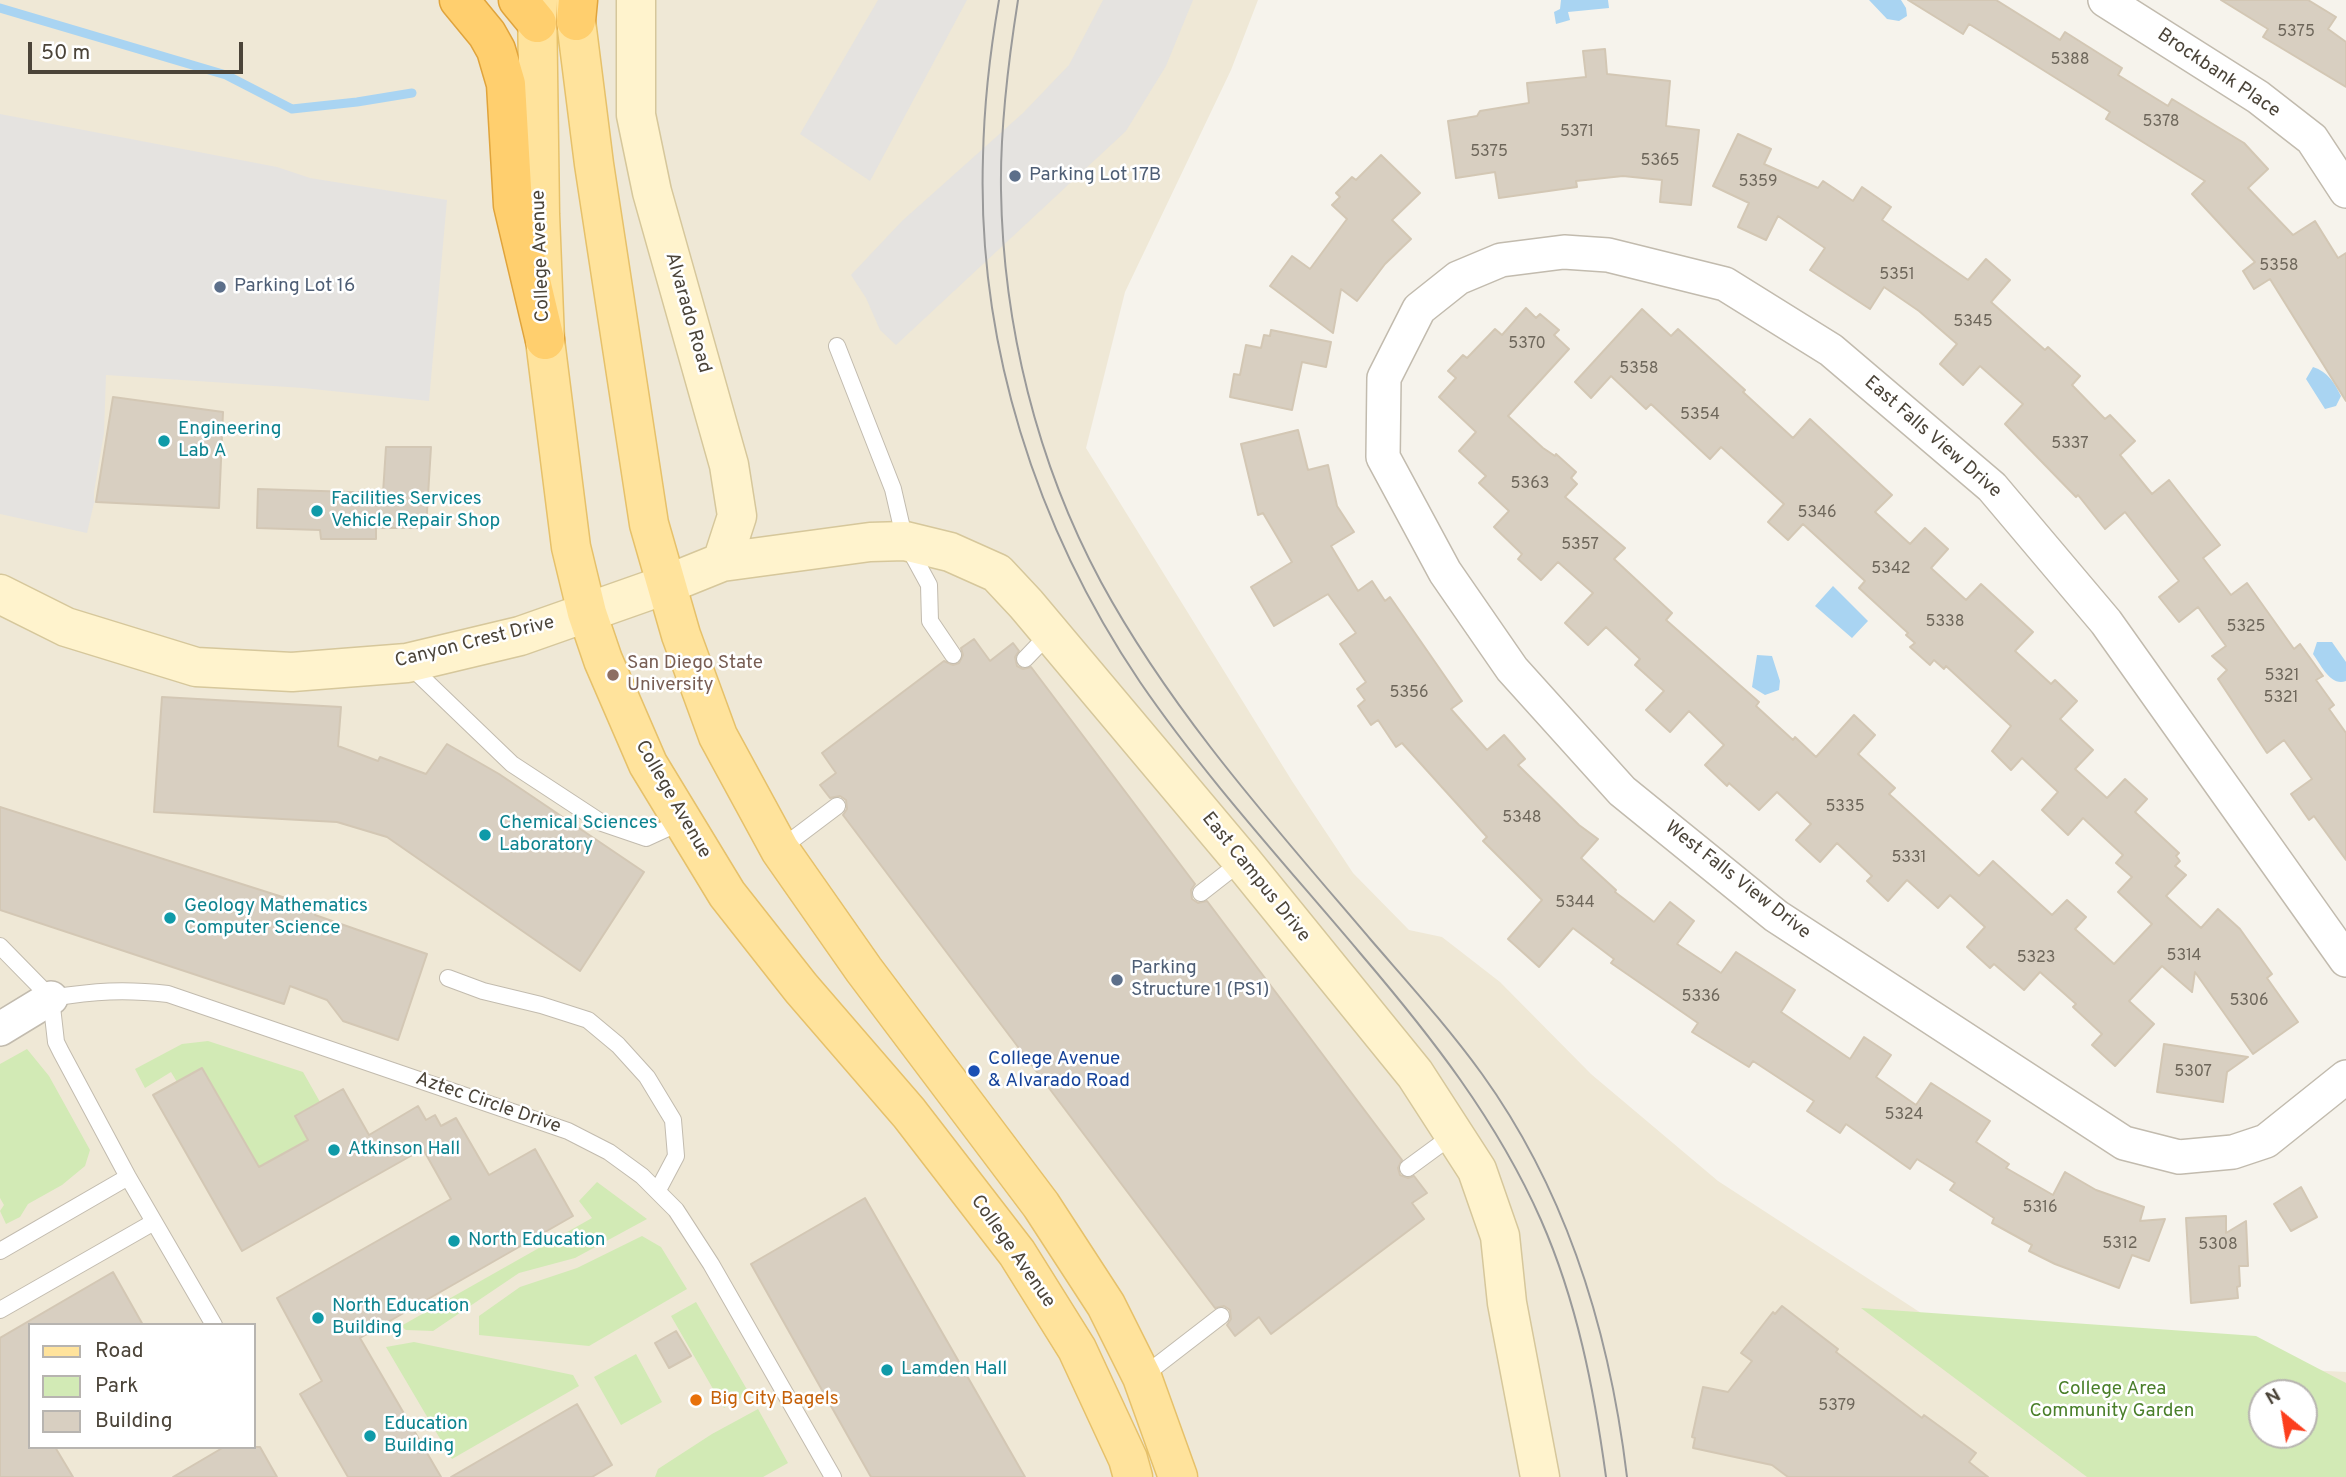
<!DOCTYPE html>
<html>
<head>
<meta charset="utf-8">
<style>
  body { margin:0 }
  #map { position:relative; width:2346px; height:1477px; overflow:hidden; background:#f6f3ec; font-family:Overpass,sans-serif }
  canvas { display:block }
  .legend { position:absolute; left:28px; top:1323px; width:228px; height:126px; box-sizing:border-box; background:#fff; border:2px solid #b7b4b0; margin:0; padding:9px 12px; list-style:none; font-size:21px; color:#4b4439 }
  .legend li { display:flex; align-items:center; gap:14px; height:35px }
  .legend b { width:35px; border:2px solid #b7b4b0 }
  .north { position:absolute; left:2248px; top:1379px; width:70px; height:70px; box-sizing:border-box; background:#fff; border:2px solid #b7b4b0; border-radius:50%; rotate:330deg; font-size:19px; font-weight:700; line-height:28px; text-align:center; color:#4b4439 }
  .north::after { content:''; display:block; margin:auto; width:24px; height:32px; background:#fc3f1d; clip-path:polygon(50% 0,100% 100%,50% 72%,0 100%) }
  .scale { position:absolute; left:28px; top:42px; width:215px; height:32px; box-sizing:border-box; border:4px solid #4b4439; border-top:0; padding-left:9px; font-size:21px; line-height:24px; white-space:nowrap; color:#4b4439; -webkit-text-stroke:5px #fff; paint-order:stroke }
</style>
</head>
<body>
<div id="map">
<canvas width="2346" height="1477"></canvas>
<ul class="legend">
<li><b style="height:9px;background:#ffe39c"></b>Road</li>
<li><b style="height:19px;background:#d2eab5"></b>Park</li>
<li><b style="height:19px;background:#d8cfc1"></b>Building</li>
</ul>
<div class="north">N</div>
<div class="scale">50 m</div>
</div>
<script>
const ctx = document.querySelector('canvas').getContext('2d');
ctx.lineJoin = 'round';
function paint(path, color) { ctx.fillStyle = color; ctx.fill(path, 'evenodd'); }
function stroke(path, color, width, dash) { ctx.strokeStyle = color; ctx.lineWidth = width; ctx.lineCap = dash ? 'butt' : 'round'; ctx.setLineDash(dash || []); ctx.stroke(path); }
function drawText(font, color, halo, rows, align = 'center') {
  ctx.font = font + ' Overpass,sans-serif'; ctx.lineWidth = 5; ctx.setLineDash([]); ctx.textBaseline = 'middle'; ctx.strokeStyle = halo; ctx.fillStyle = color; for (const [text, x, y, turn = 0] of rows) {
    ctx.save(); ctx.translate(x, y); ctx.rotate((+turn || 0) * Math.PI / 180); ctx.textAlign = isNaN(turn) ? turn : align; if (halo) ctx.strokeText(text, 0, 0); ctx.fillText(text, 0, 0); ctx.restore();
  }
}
paint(new Path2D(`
  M 0,0 L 1258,0 L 1231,70 L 1125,292 L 1086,448 L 1292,781 L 1353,873 L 1409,930 L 1442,937 L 1500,982 L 1591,1074 L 1718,1181 L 1938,1324 L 2114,1360 L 2346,1372 L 2346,1477 L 0,1477 ZM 30,1325 L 254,1325 L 254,1447 L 30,1447 ZM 2262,1393 L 2304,1393 L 2304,1435 L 2262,1435 Z`), '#efe8d6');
paint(new Path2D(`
  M 208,1041 L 303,1072 L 320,1102 L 295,1116 L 308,1140 L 273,1160 L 265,1179 L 202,1068 L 177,1082 L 171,1072 L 145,1088 L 135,1069 L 182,1044 Z
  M 27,1049 L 49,1076 L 90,1150 L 85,1166 L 62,1185 L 28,1204 L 20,1217 L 6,1224 L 0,1211 L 4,1205 L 0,1198 L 0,1064 Z
  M 597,1182 L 647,1219 L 575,1258 L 519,1273 L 433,1331 L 406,1330 L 401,1326 L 592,1218 L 579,1201 Z
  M 642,1236 L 661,1247 L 687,1289 L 589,1346 L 479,1335 L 479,1316 L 520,1287 L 577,1268 Z
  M 696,1302 L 749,1393 L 724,1408 L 671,1316 Z
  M 1861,1308 L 2256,1336 L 2346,1383 L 2346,1477 L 2087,1477 ZM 2262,1393 L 2304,1393 L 2304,1435 L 2262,1435 Z
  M 414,1342 L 573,1375 L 579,1386 L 452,1459 L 386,1347 Z
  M 636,1354 L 662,1402 L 621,1425 L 594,1377 Z
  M 758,1409 L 788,1463 L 763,1477 L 655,1477 L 658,1469 L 712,1434 Z`), '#d2eab5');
paint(new Path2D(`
  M 878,0 L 967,0 L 870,181 L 800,134 Z
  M 1103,0 L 1193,0 L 1166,66 L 1126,131 L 896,345 L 880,330 L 866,298 L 851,275 L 902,221 L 1023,113 L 1069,65 Z
  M 0,114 L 277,167 L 310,178 L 447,200 L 429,401 L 303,388 L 106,375 L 104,433 L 94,492 L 94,501 L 96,502 L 94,503 L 87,533 L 0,514 Z`), '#e5e3e0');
paint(new Path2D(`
  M 1561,0 L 1608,0 L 1609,8 L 1568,12 L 1570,20 L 1556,24 L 1554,12 L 1560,9 Z
  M 1869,0 L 1901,0 L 1906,8 L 1907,16 L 1899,21 L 1887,19 Z
  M 2313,367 C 2328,372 2334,382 2341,396 L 2336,406 L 2325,409 L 2306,379 Z
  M 1833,586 L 1868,621 L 1852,638 L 1815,606 Z
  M 2317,642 L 2332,642 L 2346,662 L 2346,681 C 2331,687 2321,665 2313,654 Z
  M 1757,655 L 1772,656 L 1780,681 L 1779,690 L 1765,695 L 1752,687 Z`), '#a9d4f2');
stroke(new Path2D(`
  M 0,8 L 226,75 L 292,109 L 357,102 L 412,93`), '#a9d4f2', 9);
const building = new Path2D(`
  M 1908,0 L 1996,0 L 2060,40 L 2065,32 L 2122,68 L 2118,75 L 2168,106 L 2172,99 L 2244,143 L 2268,169 L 2248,188 L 2293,235 L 2315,221 L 2338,258 L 2346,253 L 2346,401 L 2270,279 L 2254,289 L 2243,271 L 2255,262 L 2192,194 L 2205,181 L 2106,119 L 2110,112 L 2008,48 L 1969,24 L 1963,34 Z
  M 2221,0 L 2308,0 L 2336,17 L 2328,29 L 2346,42 L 2346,87 L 2263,37 L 2268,29 Z
  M 1605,49 L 1607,74 L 1670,81 L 1666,126 L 1699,130 L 1691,205 L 1660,202 L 1662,180 L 1623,176 L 1576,181 L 1577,187 L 1499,198 L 1495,172 L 1456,178 L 1448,121 L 1477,116 L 1480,111 L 1529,103 L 1527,83 L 1586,77 L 1583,51 Z
  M 1738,134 L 1771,149 L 1764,164 L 1818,188 L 1823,181 L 1853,201 L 1862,187 L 1891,207 L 1882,220 L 1968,280 L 1986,259 L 2010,280 L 1991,302 L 2045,350 L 2048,347 L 2080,376 L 2072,385 L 2105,419 L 2110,415 L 2135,441 L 2120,455 L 2152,494 L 2169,480 L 2220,545 L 2203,558 L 2231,595 L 2247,583 L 2294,649 L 2300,644 L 2323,676 L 2316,680 L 2334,705 L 2329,709 L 2346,733 L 2346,860 L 2314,816 L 2309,820 L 2291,794 L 2312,779 L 2284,740 L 2267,753 L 2218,679 L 2227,670 L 2212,656 L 2226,646 L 2198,607 L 2179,622 L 2159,597 L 2179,581 L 2125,512 L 2105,529 L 2078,495 L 2076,497 L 2005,424 L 2023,404 L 1980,366 L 1963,385 L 1940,364 L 1957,344 L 1919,311 L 1884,287 L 1870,309 L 1810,270 L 1825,248 L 1778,216 L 1766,240 L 1738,227 L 1749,203 L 1713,186 Z
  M 1381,155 L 1420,193 L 1392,220 L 1411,239 L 1385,264 L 1357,301 L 1341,289 L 1333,333 L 1270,286 L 1292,256 L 1310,269 L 1347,219 L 1332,205 L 1340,197 L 1336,193 L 1352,177 L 1356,180 Z
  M 1526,308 L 1536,318 L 1540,314 L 1559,330 L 1554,335 L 1569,349 L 1508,416 L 1543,448 L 1555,456 L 1556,454 L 1576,472 L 1571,478 L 1577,484 L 1565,497 L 1625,548 L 1614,559 L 1672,613 L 1666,620 L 1759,702 L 1756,706 L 1793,740 L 1795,737 L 1816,757 L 1854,715 L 1875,735 L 1858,754 L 1895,788 L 1889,794 L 1979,876 L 1993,861 L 2052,915 L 2067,900 L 2086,917 L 2075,929 L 2114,964 L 2152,924 L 2118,892 L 2132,877 L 2116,863 L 2123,855 L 2083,818 L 2068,835 L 2042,810 L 2058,792 L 2022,758 L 2011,770 L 1992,751 L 2011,726 L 1946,666 L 1944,669 L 1934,660 L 1930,665 L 1910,647 L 1915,643 L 1906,635 L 1908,633 L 1859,588 L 1865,581 L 1803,524 L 1788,540 L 1768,522 L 1784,504 L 1721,447 L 1710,459 L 1651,404 L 1646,409 L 1611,376 L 1591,398 L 1575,382 L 1642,309 L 1671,336 L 1678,329 L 1745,390 L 1743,392 L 1793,438 L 1810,419 L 1892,495 L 1875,512 L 1910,544 L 1925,528 L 1948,549 L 1931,568 L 1966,600 L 1981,584 L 2033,632 L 2015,651 L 2051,684 L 2055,680 L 2077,701 L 2060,719 L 2093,750 L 2075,769 L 2107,798 L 2125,779 L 2147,799 L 2135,812 L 2179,853 L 2176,856 L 2180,861 L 2175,866 L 2186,875 L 2166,896 L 2201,928 L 2218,909 L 2240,929 L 2272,974 L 2267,978 L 2298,1022 L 2253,1054 L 2195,972 L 2192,992 L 2162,966 L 2129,1001 L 2154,1024 L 2115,1066 L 2092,1045 L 2102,1034 L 2073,1007 L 2076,1004 L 2040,972 L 2024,990 L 1994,964 L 1990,968 L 1967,947 L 1985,927 L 1950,895 L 1938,908 L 1907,880 L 1888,901 L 1867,881 L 1872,876 L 1837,843 L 1820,862 L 1796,840 L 1811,824 L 1777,792 L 1759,810 L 1729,783 L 1727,786 L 1705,765 L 1724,745 L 1689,711 L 1670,732 L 1646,710 L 1664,691 L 1635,665 L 1640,659 L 1606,627 L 1588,645 L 1565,623 L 1593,593 L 1558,562 L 1541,580 L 1518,559 L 1522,554 L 1494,527 L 1509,511 L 1479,483 L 1486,476 L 1459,451 L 1476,432 L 1439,397 L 1456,378 L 1448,371 L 1463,355 L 1467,358 L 1495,329 L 1502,335 Z
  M 1271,330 L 1331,342 L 1326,367 L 1302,362 L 1292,410 L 1230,397 L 1234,374 L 1240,375 L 1246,345 L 1261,348 L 1264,335 L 1270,336 Z
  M 113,397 L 223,412 L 219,508 L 96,502 Z
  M 1298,430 L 1308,470 L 1328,465 L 1337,506 L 1354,532 L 1331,546 L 1358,591 L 1372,581 L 1385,601 L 1390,597 L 1462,701 L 1451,709 L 1487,750 L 1504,735 L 1525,759 L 1518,765 L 1579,825 L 1598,839 L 1581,858 L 1616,890 L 1615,892 L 1654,922 L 1670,902 L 1694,921 L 1677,944 L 1721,973 L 1736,952 L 1795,990 L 1781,1012 L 1850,1059 L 1864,1037 L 1891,1055 L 1876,1077 L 1916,1105 L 1931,1083 L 1990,1121 L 1976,1142 L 2009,1164 L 2006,1168 L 2053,1195 L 2065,1172 L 2096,1190 L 2144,1207 L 2140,1221 L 2165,1219 L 2149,1261 L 2132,1255 L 2119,1288 L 2055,1264 L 2029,1251 L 2032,1245 L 1992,1223 L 1994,1218 L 1950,1190 L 1955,1183 L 1917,1159 L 1910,1169 L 1846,1124 L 1840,1133 L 1807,1111 L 1814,1101 L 1753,1061 L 1749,1067 L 1692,1032 L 1698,1023 L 1611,963 L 1614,959 L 1573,928 L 1539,967 L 1508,939 L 1542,900 L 1483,841 L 1487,837 L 1402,743 L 1396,747 L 1378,720 L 1371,725 L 1358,706 L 1365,700 L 1357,689 L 1366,682 L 1340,644 L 1356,633 L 1328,594 L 1274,626 L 1251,587 L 1292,562 L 1263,513 L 1258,515 L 1241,444 Z
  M 386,447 L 431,447 L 426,528 L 376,528 L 376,539 L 321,539 L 320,530 L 257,528 L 258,489 L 383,493 Z
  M 974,639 L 990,661 L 1013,643 L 1019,651 L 1015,657 L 1017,666 L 1023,669 L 1031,667 L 1195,884 L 1191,890 L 1192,899 L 1198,903 L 1207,901 L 1402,1160 L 1398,1168 L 1400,1175 L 1408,1178 L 1414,1176 L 1427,1193 L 1412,1203 L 1424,1219 L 1271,1334 L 1259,1317 L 1235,1336 L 1227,1325 L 1231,1319 L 1230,1310 L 1224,1306 L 1215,1308 L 843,815 L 847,809 L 846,800 L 840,796 L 830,798 L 820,785 L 836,773 L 822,753 L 944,661 L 953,665 L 959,663 L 963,655 L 961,648 Z
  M 162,697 L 341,707 L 338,746 L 378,761 L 380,757 L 426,774 L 447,744 L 499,774 L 644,872 L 580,971 L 387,837 L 337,822 L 154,812 Z
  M 0,807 L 317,908 L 315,915 L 427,954 L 398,1040 L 343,1021 L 327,1000 L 290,986 L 284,1004 L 0,910 Z
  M 2164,1044 L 2248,1057 L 2227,1072 L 2223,1102 L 2157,1092 Z
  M 202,1068 L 259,1167 L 308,1140 L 295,1116 L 343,1089 L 369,1135 L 418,1106 L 426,1120 L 435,1115 L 441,1126 L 456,1118 L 489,1175 L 535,1149 L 573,1216 L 360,1338 L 441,1477 L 348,1477 L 300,1394 L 322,1381 L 277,1298 L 451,1199 L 423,1149 L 242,1251 L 153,1095 Z
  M 2301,1187 L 2317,1217 L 2291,1231 L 2274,1204 Z
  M 865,1198 L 1025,1477 L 871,1477 L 751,1264 Z
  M 2226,1216 L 2226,1233 L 2246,1221 L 2248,1266 L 2239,1266 L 2240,1286 L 2237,1287 L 2238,1298 L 2191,1303 L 2186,1218 Z
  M 113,1272 L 143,1325 L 30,1325 L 30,1447 L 55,1447 L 73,1477 L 0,1477 L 0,1338 Z
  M 1782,1306 L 1838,1349 L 1836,1352 L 1922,1418 L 1924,1415 L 1976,1453 L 1969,1462 L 1988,1477 L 1788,1477 L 1772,1465 L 1693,1448 L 1695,1438 L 1692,1437 L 1703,1387 L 1728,1392 L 1752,1361 L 1741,1353 L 1773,1312 L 1775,1314 Z
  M 676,1331 L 691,1356 L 669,1368 L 655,1343 Z
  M 577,1404 L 612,1465 L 592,1477 L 451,1477 Z
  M 224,1447 L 260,1447 L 277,1477 L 173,1477 Z`);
paint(building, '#d8cfc1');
stroke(building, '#d3c7b4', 2);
const lane = new Path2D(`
  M 837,346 L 893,489 L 905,541 L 929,585 L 930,621 L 953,655
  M 1025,659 L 1050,633
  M 409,665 L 512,764 L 602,823 L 646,838 L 683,821
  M 780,849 L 837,806
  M 1201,893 L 1242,861
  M 0,946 L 51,998 C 95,991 124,989 168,994 L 568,1131 L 609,1152 L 642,1176 L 676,1210 L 711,1264 L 833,1477
  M 448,978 L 483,991 L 541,1005 L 588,1020 L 618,1045 L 647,1077 L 673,1120 L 676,1156 L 658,1190
  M 51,998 L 56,1042 L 61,1052 L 128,1177 L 214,1325
  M 1408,1168 L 1453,1135
  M 0,1251 L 128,1177
  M 0,1310 L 154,1222
  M 1142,1377 L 1221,1316`);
const street = new Path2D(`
  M 2105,0 L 2258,97 L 2312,139 L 2346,191
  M 2346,960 L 2106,622 L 1992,487 L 1831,350 L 1725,284 L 1608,255 L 1564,252 L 1501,260 L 1458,278 L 1419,309 L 1384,378 L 1383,457 L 1445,572 L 1512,669 L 1622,791 L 1776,916 L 2124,1143 L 2179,1157 L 2233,1152 L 2266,1141 L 2346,1077
  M 0,1029 L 51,998`);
const secondary = new Path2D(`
  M 636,0 L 636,115 L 652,192 L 729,465 L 737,516 L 722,562
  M 0,594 L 66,627 L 196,667 L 292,672 L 407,663 L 520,636 L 665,585 L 722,562 L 870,542 L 905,541 L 950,552 L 997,573 L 1026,604 L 1242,861 L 1415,1074 L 1477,1170 L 1500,1236 L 1507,1303 L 1540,1477`);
const primary = new Path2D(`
  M 537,0 L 540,214 L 545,340 L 571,547 L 587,613 L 603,660 L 648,764 L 727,894 L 801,988 L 909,1113 L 1017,1253 L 1077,1349 L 1128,1459 L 1133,1477
  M 575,0 L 576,21 L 594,164 L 649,524 L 681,635 L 718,736 L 780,850 L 864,970 L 1041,1205 L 1106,1305 L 1142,1377 L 1178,1477`);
const highway = new Path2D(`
  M 459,0 L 487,34 L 496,50 L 506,84 L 513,205 L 545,340
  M 518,0 L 537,23
  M 576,21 L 578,0`);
stroke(lane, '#c2bbae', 18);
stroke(street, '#c2bbae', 36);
stroke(secondary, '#d6c79b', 41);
stroke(primary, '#e6c16a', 41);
stroke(highway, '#e0a43c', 41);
stroke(lane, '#fff', 16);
stroke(street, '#fff', 33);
stroke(secondary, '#fff3cd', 38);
stroke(primary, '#ffe39c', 38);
stroke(highway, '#ffcf6e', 38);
stroke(new Path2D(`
  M 999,0 C 990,52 984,104 983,157 C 977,343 1036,528 1140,682 C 1205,777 1285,864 1360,953 C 1430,1035 1497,1120 1541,1220 C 1577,1302 1594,1389 1606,1477
  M 1018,0 C 1008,63 1000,127 1001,190 C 1003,325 1037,463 1101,582 C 1172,713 1274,826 1371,940 C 1409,984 1448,1027 1482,1074 C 1567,1192 1610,1335 1627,1477`), '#9a9a9a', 2);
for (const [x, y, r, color] of [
  [1015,176,7,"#5c6f8a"],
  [220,287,7,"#5c6f8a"],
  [164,441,7,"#0f9aa8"],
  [317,511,7,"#0f9aa8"],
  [613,675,7,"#8d6e63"],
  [485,835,7,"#0f9aa8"],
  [170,918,7,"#0f9aa8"],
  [1117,980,7,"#5c6f8a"],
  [974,1071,7,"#1a4fb4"],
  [334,1150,7,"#0f9aa8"],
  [454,1241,7,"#0f9aa8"],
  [318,1318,7,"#0f9aa8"],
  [887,1370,7,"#0f9aa8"],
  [696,1400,7,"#e8710a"],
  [370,1436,7,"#0f9aa8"]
]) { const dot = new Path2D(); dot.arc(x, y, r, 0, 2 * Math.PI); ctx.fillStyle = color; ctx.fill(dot); stroke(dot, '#fff', 2.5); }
drawText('16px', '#6e675b', null, [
  ["5375",2296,33],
  ["5388",2070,61],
  ["5378",2161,123],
  ["5371",1577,133],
  ["5375",1489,153],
  ["5365",1660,162],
  ["5359",1758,183],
  ["5358",2279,267],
  ["5351",1897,276],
  ["5345",1973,323],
  ["5370",1527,345],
  ["5358",1639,370],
  ["5354",1700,416],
  ["5337",2070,445],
  ["5363",1530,485],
  ["5346",1817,514],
  ["5357",1580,546],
  ["5342",1891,570],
  ["5338",1945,623],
  ["5325",2246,628],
  ["5321",2282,677],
  ["5356",1409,694],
  ["5321",2281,699],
  ["5335",1845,808],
  ["5348",1522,819],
  ["5331",1909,859],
  ["5344",1575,904],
  ["5314",2184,957],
  ["5323",2036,959],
  ["5336",1701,998],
  ["5306",2249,1002],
  ["5307",2193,1073],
  ["5324",1904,1116],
  ["5316",2040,1209],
  ["5312",2120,1245],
  ["5308",2218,1246],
  ["5379",1837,1407]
]);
drawText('19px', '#4b4439', '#fff', [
  ["Brockbank Place",2218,74,34],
  ["College Avenue",542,256,-92],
  ["Alvarado Road",687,313,74],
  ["East Falls View Drive",1932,438,41],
  ["Canyon Crest Drive",475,643,-14],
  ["College Avenue",672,800,60],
  ["East Campus Drive",1255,878,51],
  ["West Falls View Drive",1737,881,38],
  ["Aztec Circle Drive",488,1104,19],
  ["College Avenue",1012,1252,55]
]);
drawText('19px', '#4e5e75', '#fff', [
  ["Parking Lot 17B",1029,176],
  ["Parking Lot 16",234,287],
  ["Parking",1131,969],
  ["Structure 1 (PS1)",1131,991]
], 'left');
drawText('19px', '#0d838f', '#fff', [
  ["Engineering",178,430],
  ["Lab A",178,452],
  ["Facilities Services",331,500],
  ["Vehicle Repair Shop",331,522],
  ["Chemical Sciences",499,824],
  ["Laboratory",499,846],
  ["Geology Mathematics",184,907],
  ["Computer Science",184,929],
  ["Atkinson Hall",348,1150],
  ["North Education",468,1241],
  ["North Education",332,1307],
  ["Building",332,1329],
  ["Lamden Hall",901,1370],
  ["Education",384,1425],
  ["Building",384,1447]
], 'left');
drawText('19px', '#785e54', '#fff', [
  ["San Diego State",627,664],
  ["University",627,686]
], 'left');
drawText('19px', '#164399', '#fff', [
  ["College Avenue",988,1060],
  ["& Alvarado Road",988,1082]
], 'left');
drawText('19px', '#4a7f2a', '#fff', [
  ["College Area",2112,1390],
  ["Community Garden",2112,1412]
]);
drawText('19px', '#c56008', '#fff', [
  ["Big City Bagels",710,1400]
], 'left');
</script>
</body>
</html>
